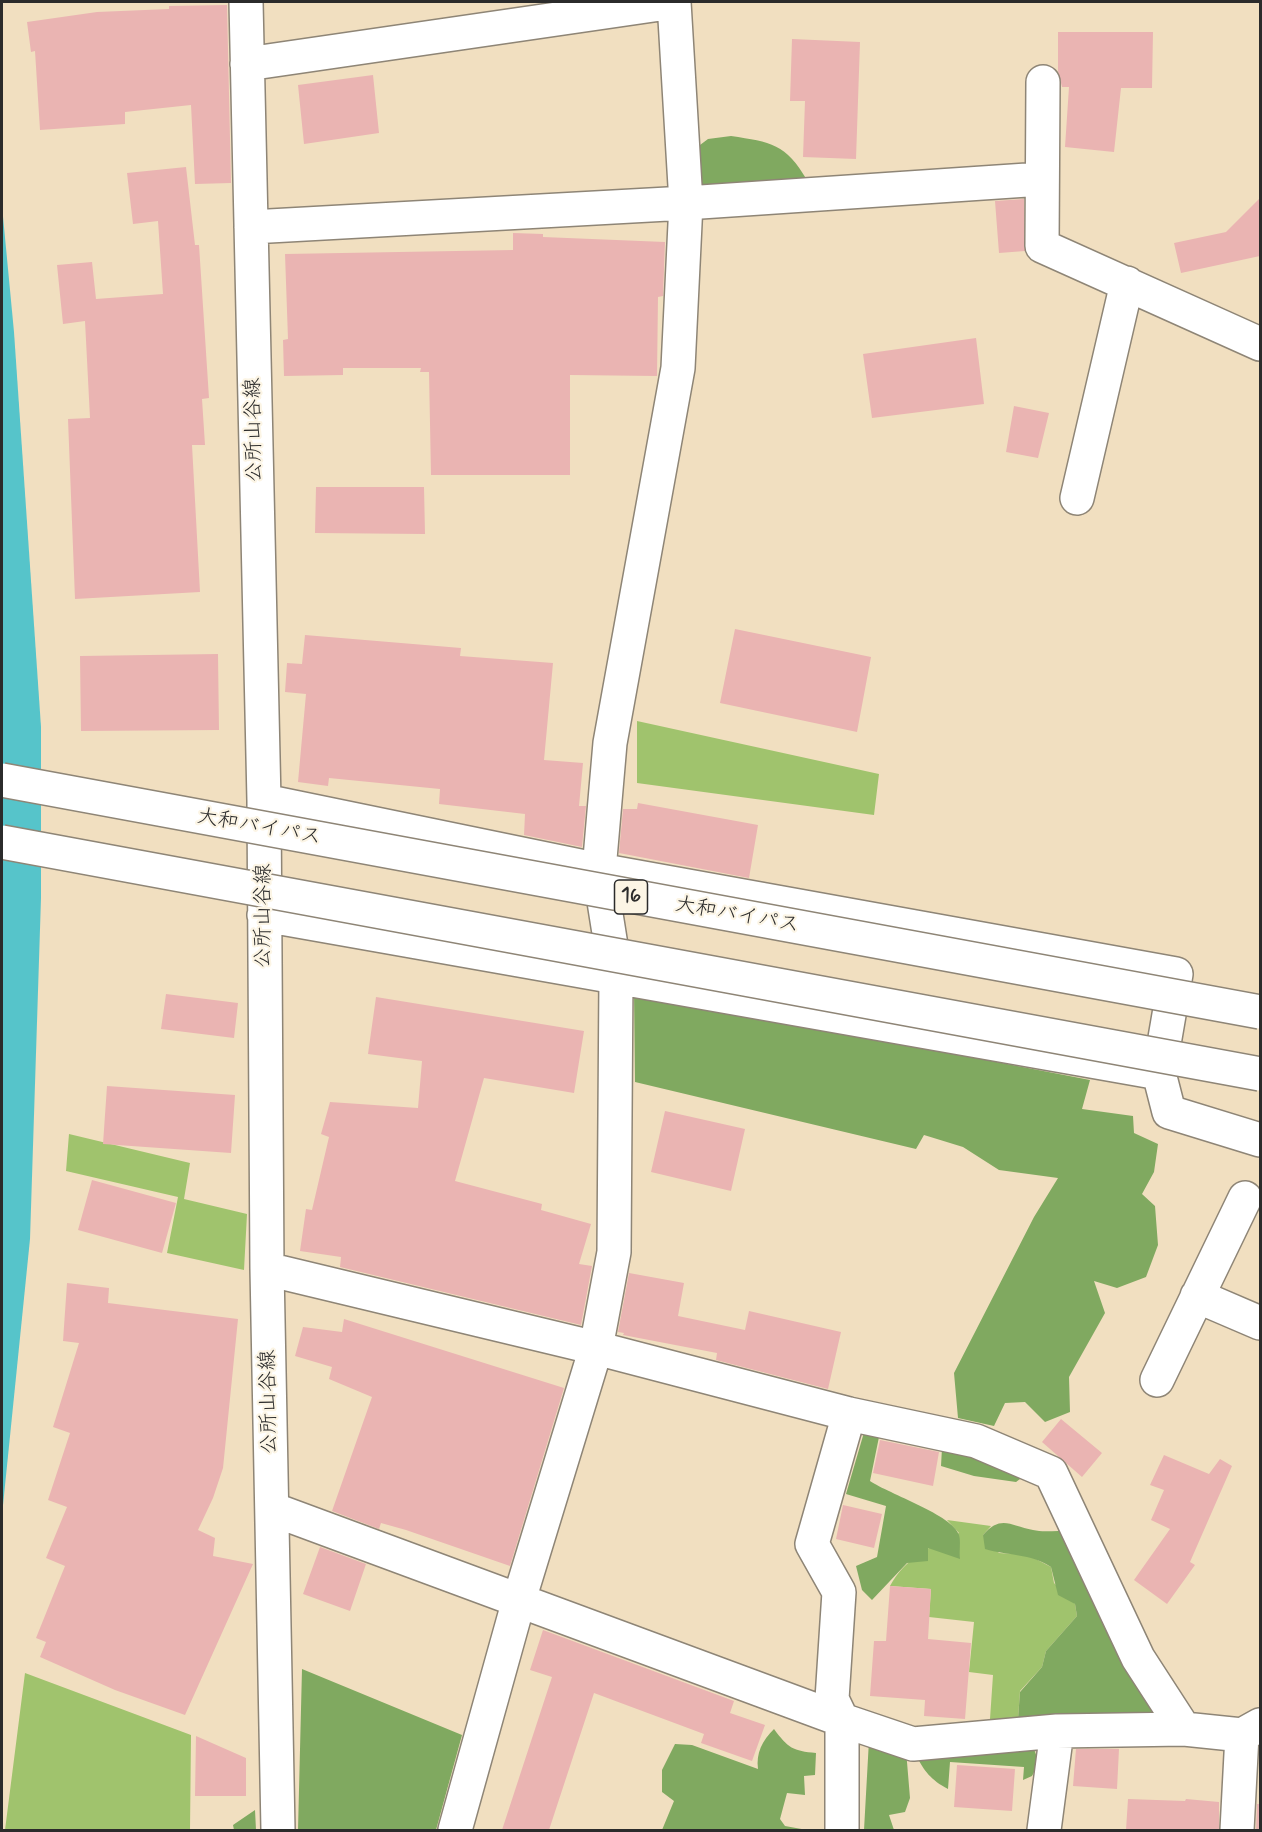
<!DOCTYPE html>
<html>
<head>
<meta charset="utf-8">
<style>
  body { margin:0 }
  #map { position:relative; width:1262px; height:1832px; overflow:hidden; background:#f1dfc0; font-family:Mynerve,sans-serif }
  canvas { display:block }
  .frame { position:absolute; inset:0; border:3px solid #2b2b2b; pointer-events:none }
</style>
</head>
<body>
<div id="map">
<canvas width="1262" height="1832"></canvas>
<div class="frame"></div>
</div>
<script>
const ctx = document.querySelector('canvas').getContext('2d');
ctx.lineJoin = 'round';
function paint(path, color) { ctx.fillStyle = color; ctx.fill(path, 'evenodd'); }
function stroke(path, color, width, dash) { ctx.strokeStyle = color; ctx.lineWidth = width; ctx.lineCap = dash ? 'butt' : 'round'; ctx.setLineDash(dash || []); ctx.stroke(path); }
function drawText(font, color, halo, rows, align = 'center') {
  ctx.font = font + ' Mynerve,"Klee One",sans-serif'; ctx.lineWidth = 4.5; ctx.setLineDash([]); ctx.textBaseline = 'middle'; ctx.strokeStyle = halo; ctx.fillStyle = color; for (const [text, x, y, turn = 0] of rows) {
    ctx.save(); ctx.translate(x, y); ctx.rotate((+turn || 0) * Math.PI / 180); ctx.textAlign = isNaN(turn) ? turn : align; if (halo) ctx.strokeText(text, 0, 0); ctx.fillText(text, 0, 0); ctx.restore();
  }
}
paint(new Path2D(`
  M 637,721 L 879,774 L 874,815 L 637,783 Z
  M 69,1134 L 190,1163 L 184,1199 L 247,1214 L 244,1270 L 167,1253 L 178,1197 L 66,1171 Z
  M 947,1520 L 991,1526 L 983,1535 L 999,1553 L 1028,1555 L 1051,1567 L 1054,1583 L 1075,1604 L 1077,1616 L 1046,1651 L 1042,1667 L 1020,1691 L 1018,1719 L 990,1719 L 993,1675 L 969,1672 L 974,1622 L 929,1617 L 931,1589 L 890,1586 C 905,1558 931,1546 959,1533 Z
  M 25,1673 L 191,1735 L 190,1830 L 5,1830 Z`), '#a0c36d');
paint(new Path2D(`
  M 731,136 C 771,142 786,144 807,180 L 698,187 L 696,148 L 708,139 Z
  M 634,992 L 1090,1080 L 1082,1109 L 1133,1116 L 1134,1133 L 1158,1144 L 1154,1172 L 1142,1194 L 1155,1206 L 1158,1245 L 1146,1277 L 1117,1288 L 1094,1281 L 1105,1313 L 1069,1377 L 1070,1412 L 1045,1422 L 1025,1402 L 1005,1403 L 994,1426 L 958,1418 L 954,1373 L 1034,1217 L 1058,1178 L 999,1170 L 963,1147 L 924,1135 L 916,1149 L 635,1082 Z
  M 865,1429 L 879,1437 L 870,1481 C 889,1494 953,1515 959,1535 C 961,1541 959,1551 960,1559 L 928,1548 L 928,1561 L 907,1563 L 872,1600 L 862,1590 L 856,1566 L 877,1557 L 886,1506 L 846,1494 Z
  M 942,1448 L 1028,1473 L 1016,1482 L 974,1476 L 941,1466 Z
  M 1072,1519 L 1180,1714 L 1018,1719 L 1020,1692 L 1042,1667 L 1046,1651 L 1077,1616 L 1075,1604 L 1058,1595 L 1051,1567 C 1030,1553 1008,1556 985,1549 L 983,1535 C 1001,1514 1011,1526 1033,1530 C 1041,1532 1050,1531 1058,1531 Z
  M 302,1669 L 462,1735 L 436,1830 L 298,1830 Z
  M 774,1729 C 788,1748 793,1751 816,1753 L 815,1775 L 804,1776 L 805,1795 L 787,1793 L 780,1819 L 785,1826 L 807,1830 L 662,1830 L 674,1801 L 662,1792 L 662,1770 L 675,1744 L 692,1745 L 758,1769 C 756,1753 762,1741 774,1729 Z
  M 869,1740 L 906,1750 L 910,1798 L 905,1812 L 889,1815 L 894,1830 L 864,1830 Z
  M 1034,1749 L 1039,1763 L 1032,1776 L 1023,1780 L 1024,1767 L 950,1762 L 948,1789 C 931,1780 924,1771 916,1755 Z
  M 255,1810 L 256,1830 L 234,1830 L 233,1825 Z`), '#80a960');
paint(new Path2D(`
  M 2,206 L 14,332 L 41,727 L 41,898 L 30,1239 L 2,1515 Z`), '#56c4ca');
paint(new Path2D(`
  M 227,5 L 231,183 L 195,184 L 191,105 L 125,112 L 125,124 L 40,130 L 35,51 L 31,52 L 27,22 L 97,12 L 169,9 L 169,6 Z
  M 1058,32 L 1153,32 L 1152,88 L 1121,88 L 1114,152 L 1065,147 L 1069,87 L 1062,87 L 1058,71 Z
  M 792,39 L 860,42 L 856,159 L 803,157 L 805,101 L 790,101 Z
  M 373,75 L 379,133 L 304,144 L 298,85 Z
  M 186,167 L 195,245 L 199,245 L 209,398 L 202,399 L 205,445 L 192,445 L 200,592 L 75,599 L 68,419 L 90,418 L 85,321 L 63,324 L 57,265 L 92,262 L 96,299 L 163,294 L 158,221 L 133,224 L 127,173 Z
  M 1260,198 L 1260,256 L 1181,273 L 1174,243 L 1226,232 Z
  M 1024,199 L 1025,251 L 999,253 L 995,201 Z
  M 513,233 L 543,234 L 543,237 L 665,242 L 663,296 L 658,297 L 657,376 L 570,375 L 570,475 L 431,475 L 429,372 L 420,372 L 421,368 L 343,368 L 343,375 L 284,376 L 283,340 L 288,339 L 285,254 L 513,250 Z
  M 976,338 L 984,404 L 872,418 L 863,354 Z
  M 1014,406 L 1049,413 L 1038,458 L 1006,452 Z
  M 316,487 L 424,487 L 425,534 L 315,533 Z
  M 735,629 L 871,657 L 857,732 L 720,703 Z
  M 305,635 L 461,648 L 460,656 L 553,663 L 544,760 L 583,763 L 579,806 L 586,806 L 582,847 L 524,835 L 525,814 L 439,804 L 440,789 L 329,778 L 328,786 L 298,782 L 306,694 L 285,692 L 287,663 L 302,664 Z
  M 218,654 L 219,730 L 81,731 L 80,656 Z
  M 638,803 L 758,825 L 749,878 L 619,853 L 623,809 L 637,809 Z
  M 166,994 L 238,1003 L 234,1038 L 161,1029 Z
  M 376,997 L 584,1031 L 574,1093 L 484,1078 L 455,1181 L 542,1204 L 541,1210 L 591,1224 L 579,1264 L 592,1266 L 581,1325 L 340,1267 L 341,1257 L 300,1251 L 306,1209 L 312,1210 L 329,1137 L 321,1134 L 330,1102 L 418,1108 L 422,1061 L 368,1054 Z
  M 107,1086 L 235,1095 L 231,1153 L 103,1144 Z
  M 665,1111 L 745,1129 L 731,1191 L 651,1172 Z
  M 92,1180 L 176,1203 L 162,1253 L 78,1230 Z
  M 629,1273 L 684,1283 L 678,1316 L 745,1330 L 749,1311 L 841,1332 L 828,1389 L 716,1360 L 717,1353 L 623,1335 L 624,1333 L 618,1332 Z
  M 67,1283 L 109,1288 L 108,1303 L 238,1319 L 223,1468 L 213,1498 L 198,1530 L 215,1538 L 213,1556 L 253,1564 L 185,1715 L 115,1690 L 40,1657 L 46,1642 L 36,1638 L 65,1566 L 46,1558 L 67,1507 L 48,1500 L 70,1433 L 53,1427 L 79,1343 L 63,1341 Z
  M 344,1319 L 564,1388 L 510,1566 L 406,1530 L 381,1523 L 379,1529 L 332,1511 L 372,1397 L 329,1379 L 332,1367 L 295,1356 L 303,1327 L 342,1332 Z
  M 1061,1419 L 1102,1453 L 1082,1477 L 1042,1442 Z
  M 880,1440 L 939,1452 L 933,1486 L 873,1473 Z
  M 1164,1455 L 1209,1474 L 1220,1459 L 1232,1466 L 1190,1562 L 1195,1565 L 1167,1604 L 1134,1580 L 1170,1529 L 1151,1520 L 1164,1490 L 1150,1485 Z
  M 843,1505 L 882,1514 L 874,1548 L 836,1539 Z
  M 320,1547 L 366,1564 L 350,1611 L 303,1594 Z
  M 890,1586 L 931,1589 L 928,1639 L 971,1643 L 965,1719 L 924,1716 L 925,1700 L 870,1696 L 874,1641 L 886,1641 Z
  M 543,1630 L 734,1701 L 730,1713 L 765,1725 L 752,1761 L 701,1743 L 704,1734 L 594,1693 L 549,1830 L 502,1830 L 552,1677 L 530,1670 Z
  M 196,1736 L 246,1758 L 246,1796 L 195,1796 Z
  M 1076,1749 L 1119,1749 L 1117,1789 L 1073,1786 Z
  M 957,1765 L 1015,1769 L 1012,1811 L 954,1807 Z
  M 1128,1799 L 1185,1801 L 1186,1799 L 1219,1802 L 1219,1830 L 1126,1830 Z
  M 1257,1804 L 1260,1804 L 1260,1830 L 1256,1830 Z`), '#eab4b2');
const minor = new Path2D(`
  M 246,2 L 264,801 L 267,1269 L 278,1830
  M 247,64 L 674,2 L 686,203 L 678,368 L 610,743 L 599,870 L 616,977 L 614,1252 L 596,1348 L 519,1600 L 455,1830
  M 1043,82 L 1042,246 L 1260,344
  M 251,227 L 686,203 L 1042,179
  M 1077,498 L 1127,283
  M 264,801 L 599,870 L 1176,974 L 1159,1073 L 1169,1112 L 1260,1140
  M 264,915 L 1159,1073
  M 267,1269 L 596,1348 L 849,1414 L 976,1441 L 1051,1473 L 1138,1658 L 1184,1729
  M 1197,1296 L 1260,1323
  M 1157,1380 L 1245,1198
  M 272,1509 L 842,1720 L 913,1744 L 1057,1731 L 1184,1729 L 1242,1735 L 1260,1725
  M 842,1830 L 842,1720 L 832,1699 L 839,1592 L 812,1544 L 849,1414
  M 1044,1830 L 1057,1731
  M 1237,1830 L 1242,1735`);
stroke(minor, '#8e8576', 36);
stroke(minor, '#fff', 33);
const trunkBridge = new Path2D(`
  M 2,780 L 1260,1012
  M 2,842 L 1260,1074`);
stroke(trunkBridge, '#8e8576', 36, []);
stroke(trunkBridge, '#fff', 33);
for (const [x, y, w] of [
  [631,897,33]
]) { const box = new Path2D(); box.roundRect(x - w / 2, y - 17, w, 34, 4.5); ctx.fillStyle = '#fcf5e5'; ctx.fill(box); stroke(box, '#2b2b2b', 1.5); }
drawText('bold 20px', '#2b2b2b', null, [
  ["16",631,897]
]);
drawText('21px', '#2b2b2b', '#fcf5e5', [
  ["公所山谷線",255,430,-91],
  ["大和バイパス",259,828,10],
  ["公所山谷線",265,916,-90],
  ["大和バイパス",737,916,10],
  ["公所山谷線",270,1402,-91]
]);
</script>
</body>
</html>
